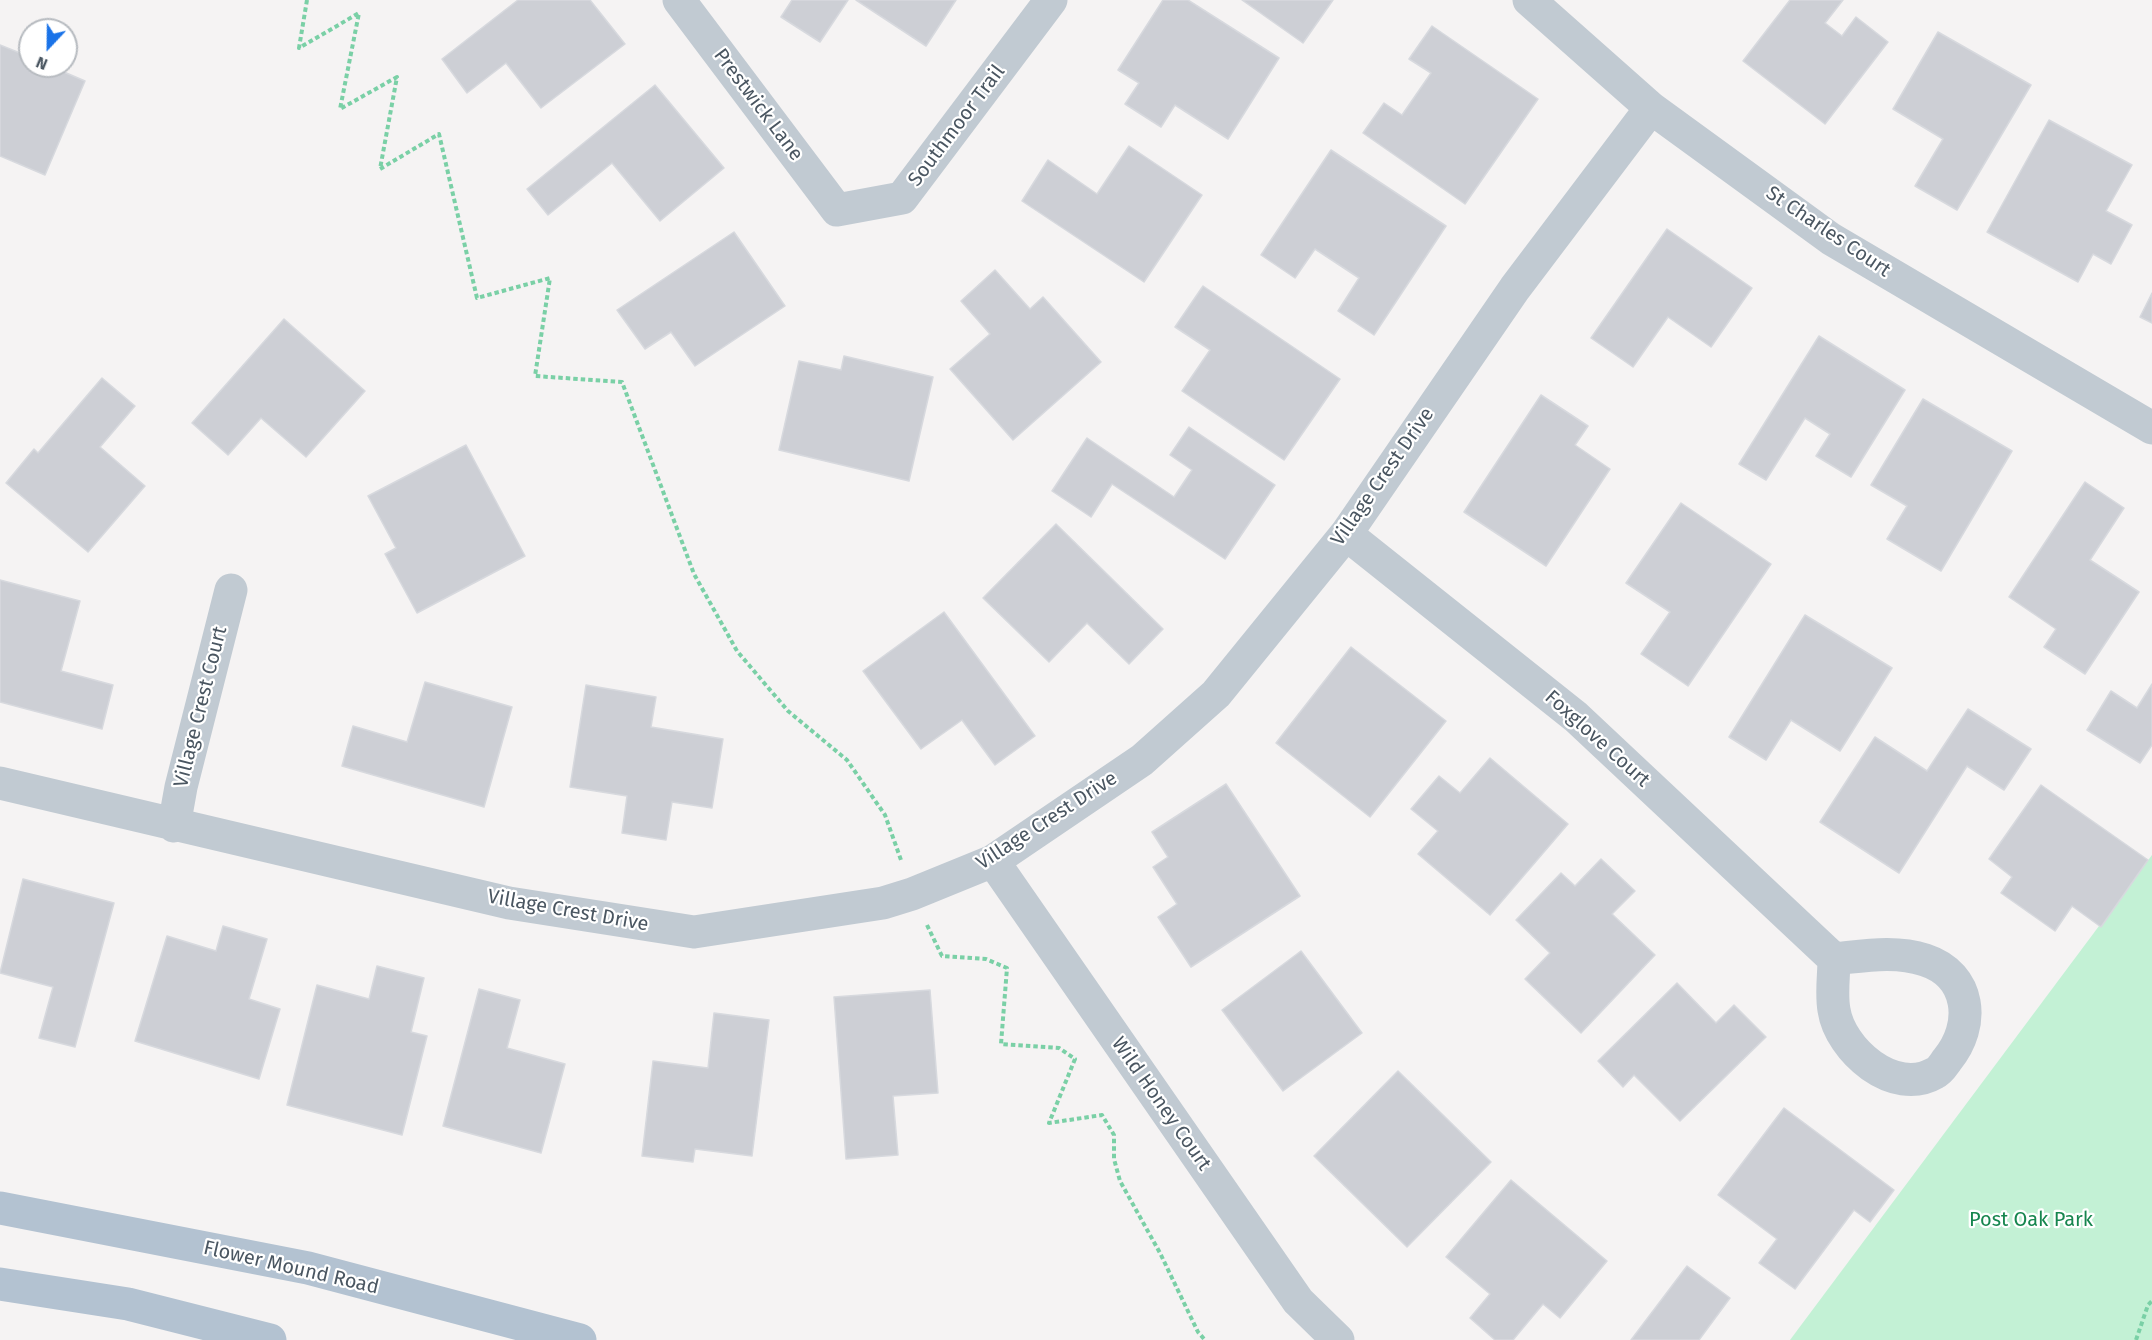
<!DOCTYPE html>
<html>
<head>
<meta charset="utf-8">
<style>
  body { margin:0 }
  #map { position:relative; width:2152px; height:1340px; overflow:hidden; background:#f5f3f3; font-family:"Fira Sans",sans-serif }
  canvas { display:block }
  .north { position:absolute; left:18px; top:18px; width:60px; height:60px; box-sizing:border-box; background:#fff; border:2px solid #b7bbc0; border-radius:50%; rotate:202deg; font-size:16px; font-weight:700; line-height:24px; text-align:center; color:#4a5661 }
  .north::after { content:''; display:block; margin:auto; width:21px; height:27px; background:#1a73e8; clip-path:polygon(50% 0,100% 100%,50% 72%,0 100%) }
</style>
</head>
<body>
<div id="map">
<canvas width="2152" height="1340"></canvas>
<div class="north">N</div>
</div>
<script>
const ctx = document.querySelector('canvas').getContext('2d');
ctx.lineJoin = 'round';
function paint(path, color) { ctx.fillStyle = color; ctx.fill(path, 'evenodd'); }
function stroke(path, color, width, dash) { ctx.strokeStyle = color; ctx.lineWidth = width; ctx.lineCap = dash ? 'butt' : 'round'; ctx.setLineDash(dash || []); ctx.stroke(path); }
function drawText(font, color, halo, rows, align = 'center') {
  ctx.font = font + ' "Fira Sans",sans-serif'; ctx.lineWidth = 4.5; ctx.setLineDash([]); ctx.textBaseline = 'middle'; ctx.strokeStyle = halo; ctx.fillStyle = color; for (const [text, x, y, turn = 0] of rows) {
    ctx.save(); ctx.translate(x, y); ctx.rotate((+turn || 0) * Math.PI / 180); ctx.textAlign = isNaN(turn) ? turn : align; if (halo) ctx.strokeText(text, 0, 0); ctx.fillText(text, 0, 0); ctx.restore();
  }
}
paint(new Path2D(`
  M 2152,855 L 2152,1340 L 1790,1340 Z`), '#c3f1d5');
const building = new Path2D(`
  M 518,0 L 590,0 L 625,44 L 541,108 L 506,63 L 467,93 L 442,59 Z
  M 792,0 L 848,0 L 820,42 L 781,17 Z
  M 856,0 L 956,0 L 926,46 Z
  M 1163,0 L 1188,0 L 1279,58 L 1228,139 L 1175,105 L 1161,127 L 1125,104 L 1139,83 L 1118,70 Z
  M 1242,0 L 1333,0 L 1303,43 Z
  M 1790,0 L 1843,0 L 1825,23 L 1842,36 L 1856,17 L 1888,42 L 1825,124 L 1743,61 Z
  M 1432,26 L 1538,99 L 1465,204 L 1363,133 L 1384,103 L 1402,115 L 1431,73 L 1409,59 Z
  M 1938,32 L 2031,85 L 1957,210 L 1915,186 L 1943,139 L 1893,109 Z
  M 0,45 L 30,57 L 30,66 L 50,66 L 85,81 L 45,175 L 0,156 Z
  M 655,85 L 724,168 L 660,221 L 612,163 L 548,215 L 527,189 Z
  M 2049,120 L 2132,165 L 2106,211 L 2132,225 L 2111,264 L 2093,254 L 2078,282 L 1987,232 Z
  M 1129,146 L 1202,195 L 1144,282 L 1022,201 L 1048,160 L 1097,194 Z
  M 1331,150 L 1446,226 L 1374,335 L 1338,311 L 1359,278 L 1315,249 L 1295,278 L 1261,255 Z
  M 1667,229 L 1752,288 L 1711,347 L 1668,317 L 1633,367 L 1591,338 Z
  M 734,232 L 785,306 L 695,366 L 671,332 L 645,349 L 617,310 Z
  M 995,270 L 1030,309 L 1043,297 L 1101,362 L 1013,440 L 950,369 L 990,334 L 961,301 Z
  M 1203,286 L 1340,379 L 1284,460 L 1182,391 L 1210,350 L 1175,327 Z
  M 2152,293 L 2152,323 L 2140,317 Z
  M 284,319 L 365,391 L 306,457 L 261,418 L 228,455 L 192,423 Z
  M 1819,336 L 1905,390 L 1851,477 L 1816,456 L 1830,434 L 1805,418 L 1766,480 L 1739,464 Z
  M 844,356 L 933,377 L 909,481 L 779,450 L 799,361 L 841,370 Z
  M 102,378 L 135,406 L 100,447 L 145,486 L 88,552 L 6,483 L 34,449 L 38,453 Z
  M 1541,395 L 1588,426 L 1575,445 L 1610,469 L 1546,566 L 1464,512 Z
  M 1923,399 L 2012,451 L 1941,571 L 1887,539 L 1907,506 L 1871,485 Z
  M 1189,427 L 1275,485 L 1225,559 L 1112,484 L 1091,517 L 1052,491 L 1087,438 L 1174,497 L 1192,470 L 1170,455 Z
  M 466,445 L 525,556 L 417,613 L 385,554 L 396,548 L 368,496 Z
  M 2085,482 L 2124,508 L 2090,560 L 2139,592 L 2085,674 L 2044,647 L 2056,629 L 2009,597 Z
  M 1681,503 L 1771,564 L 1688,686 L 1641,654 L 1670,612 L 1626,583 Z
  M 1056,524 L 1163,629 L 1129,664 L 1087,623 L 1049,662 L 983,598 Z
  M 0,580 L 80,601 L 61,671 L 113,685 L 102,729 L 0,702 Z
  M 944,612 L 1035,736 L 995,765 L 962,720 L 921,749 L 863,671 Z
  M 1805,615 L 1892,668 L 1840,751 L 1791,720 L 1766,760 L 1729,737 Z
  M 1351,647 L 1446,721 L 1370,817 L 1276,743 Z
  M 425,682 L 512,707 L 484,807 L 342,766 L 353,726 L 407,742 Z
  M 2152,684 L 2152,745 L 2140,763 L 2087,730 L 2111,691 L 2137,708 Z
  M 586,685 L 656,697 L 651,727 L 723,739 L 712,808 L 672,802 L 666,840 L 622,833 L 627,796 L 570,787 Z
  M 1968,709 L 2031,749 L 2004,790 L 1967,766 L 1899,873 L 1820,822 L 1875,737 L 1927,771 Z
  M 1490,758 L 1568,824 L 1490,915 L 1418,854 L 1438,831 L 1411,809 L 1439,776 L 1460,793 Z
  M 1226,784 L 1300,896 L 1191,967 L 1158,917 L 1177,904 L 1153,867 L 1168,857 L 1152,832 Z
  M 2041,785 L 2148,860 L 2101,927 L 2072,906 L 2055,931 L 2001,893 L 2012,877 L 1989,859 Z
  M 1601,859 L 1635,891 L 1612,914 L 1655,955 L 1581,1033 L 1525,979 L 1550,953 L 1516,920 L 1561,873 L 1575,886 Z
  M 23,879 L 114,903 L 75,1047 L 39,1038 L 53,987 L 0,973 Z
  M 223,926 L 267,939 L 249,999 L 280,1009 L 259,1079 L 135,1041 L 167,936 L 216,951 Z
  M 1301,951 L 1362,1033 L 1283,1091 L 1222,1010 Z
  M 377,966 L 424,978 L 411,1032 L 427,1036 L 402,1135 L 287,1105 L 317,985 L 369,999 Z
  M 1677,983 L 1716,1023 L 1734,1005 L 1766,1037 L 1680,1121 L 1634,1075 L 1623,1087 L 1598,1061 Z
  M 479,989 L 520,1000 L 507,1048 L 565,1064 L 541,1153 L 443,1126 Z
  M 930,990 L 938,1093 L 893,1096 L 898,1155 L 846,1159 L 834,997 Z
  M 714,1013 L 769,1020 L 752,1156 L 695,1149 L 693,1162 L 642,1156 L 653,1061 L 708,1068 Z
  M 1398,1071 L 1491,1162 L 1407,1247 L 1314,1156 Z
  M 1784,1108 L 1894,1190 L 1870,1222 L 1854,1210 L 1795,1289 L 1759,1263 L 1777,1239 L 1718,1195 Z
  M 1511,1180 L 1607,1261 L 1560,1318 L 1543,1304 L 1513,1340 L 1495,1340 L 1470,1318 L 1490,1294 L 1446,1257 Z
  M 1687,1266 L 1730,1298 L 1699,1340 L 1631,1340 Z`);
paint(building, '#cdcfd5');
stroke(building, '#d7d9de', 1.5);
stroke(new Path2D(`
  M 307,0 L 299,48 L 359,13 L 340,109 L 397,77 L 380,169 L 439,134 L 477,298 L 550,278 L 535,376 L 622,382 L 694,574 L 737,651 L 788,711 L 847,760 L 885,815 L 901,860
  M 927,925 L 942,956 L 986,959 L 1007,968 L 1001,1044 L 1059,1048 L 1075,1059 L 1049,1123 L 1102,1115 L 1114,1135 L 1114,1159 L 1120,1181 L 1160,1253 L 1198,1332 L 1205,1340
  M 2136,1340 L 2148,1305 L 2152,1301`), '#7ad0a6', 4, [4.5, 3]);
stroke(new Path2D(`
  M 679,0 L 837,210 L 902,198 L 1051,0
  M 1529,0 L 1651,108 L 1831,239 L 2152,428
  M 1346,534 L 1576,717 L 1834,959 C 1834,975 1831,994 1834,1010 C 1840,1050 1894,1097 1935,1073 C 1940,1071 1944,1064 1947,1060 C 1976,1025 1971,975 1925,960 C 1895,950 1864,956 1834,959
  M 0,783 L 509,903 L 694,932 L 883,903 L 912,894 L 993,861 L 1142,760 L 1216,694 L 1346,534 L 1515,288 L 1651,108
  M 174,826 L 181,787 L 231,590
  M 993,861 L 1298,1301 L 1338,1340`), '#c1cad2', 33);
stroke(new Path2D(`
  M 0,1208 L 308,1268 L 580,1340
  M 0,1284 L 128,1304 L 270,1340`), '#b3c2d1', 33);
drawText('20px', '#4a5661', '#fff', [
  ["Prestwick Lane",758,105,53],
  ["Southmoor Trail",957,126,-53],
  ["St Charles Court",1828,232,34],
  ["Village Crest Drive",1383,477,-55],
  ["Village Crest Court",201,707,-76],
  ["Foxglove Court",1597,739,42],
  ["Village Crest Drive",1047,821,-33],
  ["Village Crest Drive",568,911,10],
  ["Wild Honey Court",1161,1104,55],
  ["Flower Mound Road",291,1268,13]
]);
drawText('20px', '#17864f', '#fff', [
  ["Post Oak Park",2031,1220]
]);
</script>
</body>
</html>
